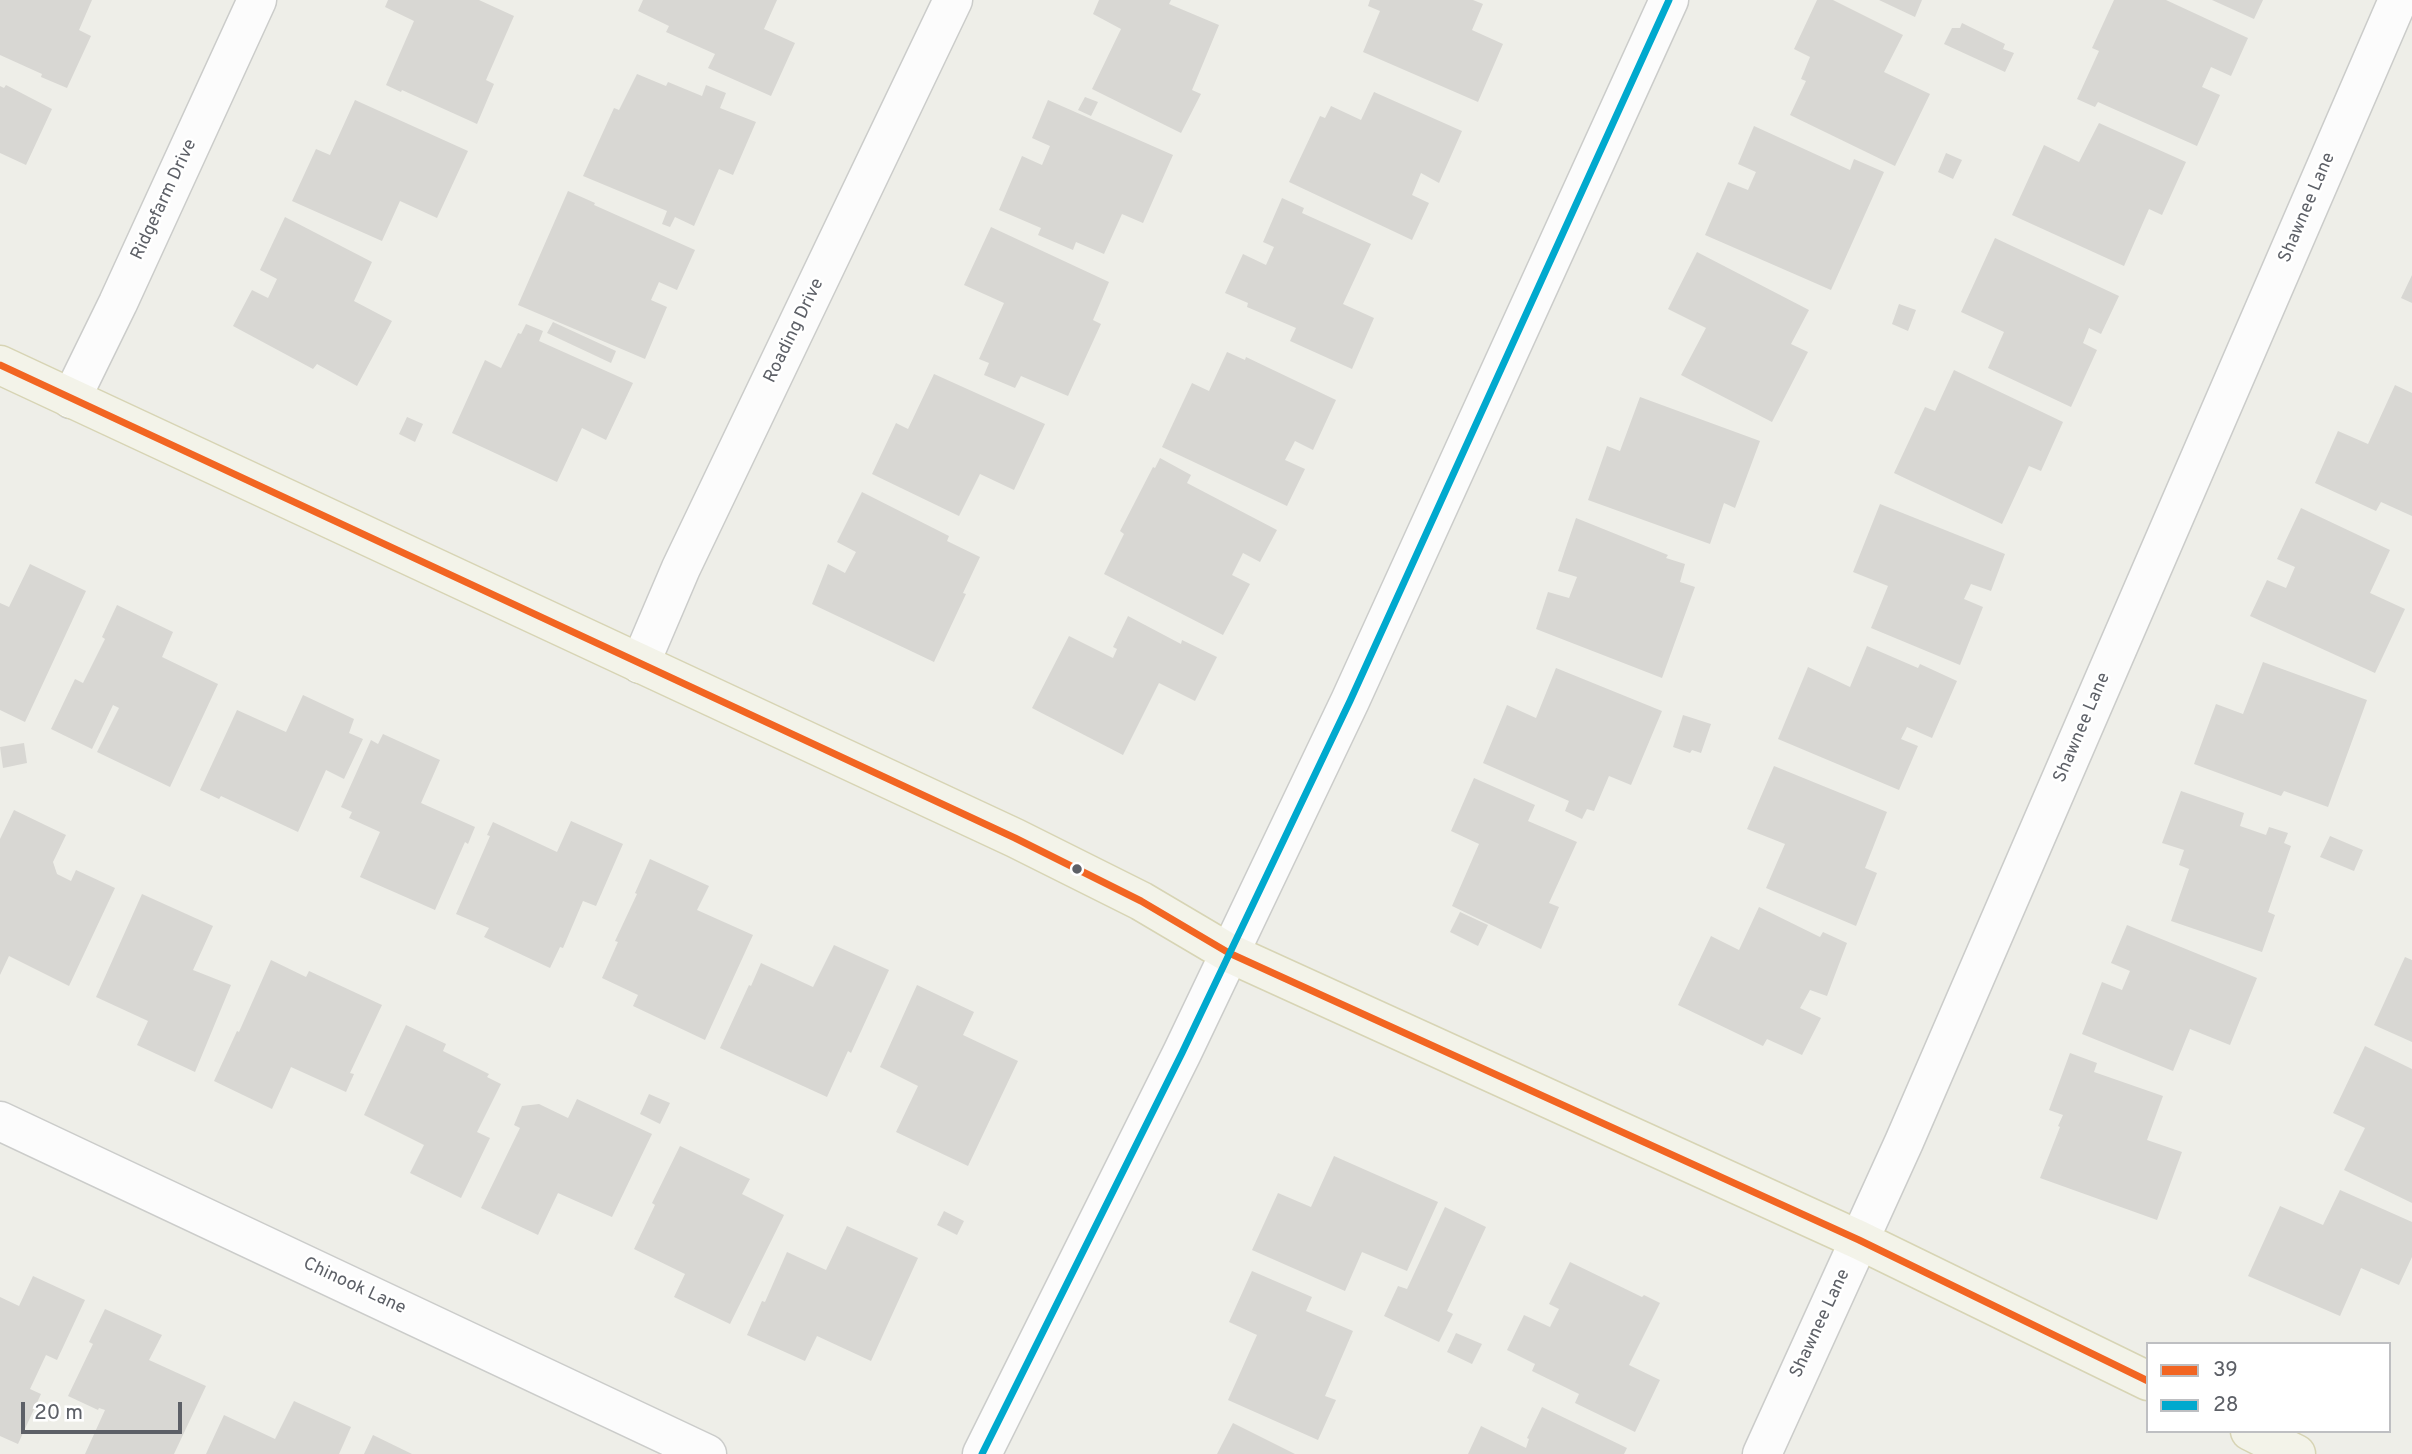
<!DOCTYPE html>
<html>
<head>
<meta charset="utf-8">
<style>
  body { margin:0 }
  #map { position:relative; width:2412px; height:1454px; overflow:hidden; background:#eeeee8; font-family:Overpass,sans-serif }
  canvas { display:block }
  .legend { position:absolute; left:2146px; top:1342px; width:245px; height:91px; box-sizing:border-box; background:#fff; border:2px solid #bebfc2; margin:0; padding:9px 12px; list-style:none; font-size:21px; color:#5d6067 }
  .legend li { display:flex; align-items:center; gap:14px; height:35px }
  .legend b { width:35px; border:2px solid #bebfc2 }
  .scale { position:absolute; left:21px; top:1402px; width:161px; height:32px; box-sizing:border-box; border:4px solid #5d6067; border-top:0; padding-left:9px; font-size:21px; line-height:24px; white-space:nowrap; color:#5d6067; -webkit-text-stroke:5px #fff; paint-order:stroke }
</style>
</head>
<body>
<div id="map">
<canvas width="2412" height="1454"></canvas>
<ul class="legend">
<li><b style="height:9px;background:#f26522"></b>39</li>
<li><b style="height:9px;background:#00a9ce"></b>28</li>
</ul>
<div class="scale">20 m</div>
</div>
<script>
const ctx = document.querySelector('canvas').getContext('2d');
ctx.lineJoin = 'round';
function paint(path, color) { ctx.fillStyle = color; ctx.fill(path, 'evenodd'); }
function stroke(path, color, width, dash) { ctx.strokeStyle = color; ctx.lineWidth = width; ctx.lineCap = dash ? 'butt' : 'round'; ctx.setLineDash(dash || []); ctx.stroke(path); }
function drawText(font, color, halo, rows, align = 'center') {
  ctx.font = font + ' Overpass,sans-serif'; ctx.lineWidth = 5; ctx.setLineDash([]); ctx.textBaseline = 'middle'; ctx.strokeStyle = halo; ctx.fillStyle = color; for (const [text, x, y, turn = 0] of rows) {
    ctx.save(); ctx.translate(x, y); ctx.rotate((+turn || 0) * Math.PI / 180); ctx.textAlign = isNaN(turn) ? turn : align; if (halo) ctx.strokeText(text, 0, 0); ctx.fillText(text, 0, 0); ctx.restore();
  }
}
paint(new Path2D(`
  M 0,0 L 92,0 L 79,30 L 91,36 L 67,88 L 41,77 L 42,74 L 0,55 Z
  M 388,0 L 479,0 L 514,16 L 486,80 L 494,84 L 477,124 L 402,90 L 401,92 L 386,85 L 414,21 L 385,7 Z
  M 643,0 L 777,0 L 764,29 L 795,43 L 771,96 L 708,68 L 715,54 L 666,32 L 669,26 L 638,11 Z
  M 1099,0 L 1171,0 L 1169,4 L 1219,25 L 1192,90 L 1201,94 L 1181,133 L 1092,89 L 1121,29 L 1093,14 Z
  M 1370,0 L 1473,0 L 1483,4 L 1472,30 L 1503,44 L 1478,102 L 1363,52 L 1380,11 L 1368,6 Z
  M 1817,0 L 1833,0 L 1903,35 L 1884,72 L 1930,94 L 1895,166 L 1790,115 L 1806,81 L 1801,79 L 1810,57 L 1794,49 Z
  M 1879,0 L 1922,0 L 1915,17 Z
  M 2114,0 L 2166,0 L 2248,38 L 2231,76 L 2211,67 L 2202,87 L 2220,95 L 2197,146 L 2098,102 L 2095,107 L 2077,99 L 2099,51 L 2092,48 Z
  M 2212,0 L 2263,0 L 2254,19 Z
  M 1962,23 L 2005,44 L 2003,49 L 2014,53 L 2005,72 L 1944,44 L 1952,28 L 1960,28 Z
  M 637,74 L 666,86 L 668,82 L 702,96 L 706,85 L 726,93 L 720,108 L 756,122 L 733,175 L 719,169 L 694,226 L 675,217 L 670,227 L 662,224 L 667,211 L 583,176 L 614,108 L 619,110 Z
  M 6,85 L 52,109 L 26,165 L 0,153 L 0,86 L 4,88 Z
  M 1374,92 L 1462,131 L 1439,183 L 1421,173 L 1412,195 L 1429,203 L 1412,240 L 1289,182 L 1320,116 L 1325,118 L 1331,106 L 1361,120 Z
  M 1085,97 L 1098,102 L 1091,116 L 1078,110 Z
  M 355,100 L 468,151 L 437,218 L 400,201 L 382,241 L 292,201 L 316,149 L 330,155 Z
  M 1048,100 L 1173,155 L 1143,223 L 1122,214 L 1104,254 L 1076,242 L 1073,250 L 1038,235 L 1041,228 L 999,210 L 1022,156 L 1042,165 L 1050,146 L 1032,138 Z
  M 2099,123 L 2186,162 L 2162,215 L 2149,209 L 2124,266 L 2012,215 L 2044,145 L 2079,162 Z
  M 1754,126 L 1850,170 L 1854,159 L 1884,172 L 1831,290 L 1705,235 L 1728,182 L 1748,190 L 1756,172 L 1738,164 Z
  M 1946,153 L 1962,160 L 1953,179 L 1938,172 Z
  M 568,191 L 595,203 L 594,205 L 695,250 L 677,290 L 659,282 L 651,300 L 667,307 L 645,359 L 518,305 Z
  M 1282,198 L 1304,208 L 1302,213 L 1371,244 L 1343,304 L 1374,318 L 1352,369 L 1290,341 L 1296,328 L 1247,307 L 1248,303 L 1225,293 L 1243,254 L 1266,265 L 1274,247 L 1263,242 Z
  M 285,217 L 372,262 L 354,301 L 392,321 L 357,386 L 317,364 L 313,369 L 233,326 L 252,290 L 268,298 L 277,279 L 260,270 Z
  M 991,227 L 1109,282 L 1093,320 L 1101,324 L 1068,396 L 1021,376 L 1015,388 L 984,375 L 989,363 L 979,359 L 1004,303 L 964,285 Z
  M 1995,238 L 2119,296 L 2101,334 L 2089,328 L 2083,343 L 2097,350 L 2071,407 L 1988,368 L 2004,332 L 1961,312 Z
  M 1697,252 L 1809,310 L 1791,344 L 1808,352 L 1772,422 L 1681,375 L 1706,328 L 1668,309 Z
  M 2412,275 L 2412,303 L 2401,298 Z
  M 1899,304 L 1916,310 L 1908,331 L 1892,324 Z
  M 553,322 L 616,351 L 611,363 L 547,333 Z
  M 526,324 L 543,331 L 539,341 L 633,383 L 606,440 L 582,428 L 557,482 L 452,433 L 485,360 L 501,368 L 518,333 L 521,334 Z
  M 1227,352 L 1245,360 L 1246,357 L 1336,400 L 1313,450 L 1295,441 L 1285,460 L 1305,469 L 1287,506 L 1162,447 L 1192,383 L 1209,391 Z
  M 1954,370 L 2063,422 L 2041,471 L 2029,466 L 2002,524 L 1894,473 L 1925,407 L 1935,411 Z
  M 934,374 L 1045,424 L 1014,490 L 980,474 L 959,516 L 872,474 L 896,423 L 908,429 Z
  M 2395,385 L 2412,393 L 2412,516 L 2381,502 L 2376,511 L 2315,483 L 2338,431 L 2368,444 Z
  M 1640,397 L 1760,441 L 1735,508 L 1724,503 L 1710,544 L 1588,500 L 1607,446 L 1620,451 Z
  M 407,417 L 423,424 L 415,442 L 399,434 Z
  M 1160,458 L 1191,475 L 1187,483 L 1277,530 L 1260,562 L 1243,553 L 1232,575 L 1250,584 L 1223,635 L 1104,574 L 1124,534 L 1120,531 L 1153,467 L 1155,468 Z
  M 862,492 L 949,536 L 947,541 L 980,557 L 963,593 L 966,594 L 934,662 L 812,604 L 828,564 L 845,573 L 856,552 L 837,542 Z
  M 1880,504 L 2005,554 L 1991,591 L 1971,584 L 1964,599 L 1983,607 L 1960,665 L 1871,628 L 1888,586 L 1853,572 Z
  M 2301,508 L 2390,550 L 2370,593 L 2405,609 L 2375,673 L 2250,616 L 2267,580 L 2286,588 L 2295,567 L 2277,559 Z
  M 1576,518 L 1668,555 L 1666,558 L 1685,564 L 1680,582 L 1695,587 L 1662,678 L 1536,629 L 1548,592 L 1569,598 L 1577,577 L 1558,571 Z
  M 30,564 L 86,591 L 25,722 L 0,710 L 0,603 L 9,607 Z
  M 117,605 L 173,632 L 162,657 L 218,684 L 170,787 L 97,752 L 119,708 L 113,705 L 92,749 L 51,729 L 75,679 L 83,683 L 105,639 L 102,637 Z
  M 1128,616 L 1181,644 L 1182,640 L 1217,657 L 1195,701 L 1159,683 L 1123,755 L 1032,708 L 1069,636 L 1113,658 L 1117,649 L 1113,647 Z
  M 1867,646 L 1918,668 L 1920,664 L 1957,681 L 1932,738 L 1907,727 L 1901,739 L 1918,746 L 1899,790 L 1778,739 L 1808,667 L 1850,687 Z
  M 2263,662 L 2367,700 L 2328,807 L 2284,791 L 2281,796 L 2194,764 L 2216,704 L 2243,714 Z
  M 1556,668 L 1662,711 L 1631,785 L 1609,776 L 1594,811 L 1587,809 L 1582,819 L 1565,811 L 1569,801 L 1483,763 L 1507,705 L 1536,718 Z
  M 303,695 L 354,719 L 349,733 L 363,739 L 344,779 L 326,770 L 298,832 L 221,796 L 219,799 L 200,790 L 237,710 L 286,732 Z
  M 1683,715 L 1711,724 L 1701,753 L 1692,750 L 1690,753 L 1673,747 Z
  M 383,734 L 440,760 L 421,803 L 475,827 L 468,844 L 465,842 L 435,910 L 360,877 L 380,832 L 349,818 L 352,812 L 341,807 L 371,740 L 378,744 Z
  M 24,743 L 27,763 L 3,768 L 0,747 Z
  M 1774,766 L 1887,812 L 1865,868 L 1877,873 L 1856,926 L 1766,888 L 1785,844 L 1747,829 Z
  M 1474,778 L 1535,805 L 1528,821 L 1577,842 L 1549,903 L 1559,907 L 1541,949 L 1452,906 L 1479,844 L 1451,831 Z
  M 2181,791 L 2244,813 L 2240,826 L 2266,835 L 2269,827 L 2288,833 L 2284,843 L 2291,846 L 2268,912 L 2275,915 L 2262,952 L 2171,921 L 2189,869 L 2179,865 L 2184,850 L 2162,843 Z
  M 14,810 L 66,835 L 53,862 L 57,874 L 71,881 L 76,870 L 115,888 L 69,986 L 9,956 L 0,975 L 0,839 Z
  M 571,821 L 623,844 L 596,906 L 583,901 L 563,948 L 560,947 L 550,968 L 484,937 L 489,928 L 456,914 L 490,836 L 487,835 L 493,822 L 557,852 Z
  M 2330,836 L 2363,850 L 2354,871 L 2320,857 Z
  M 650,859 L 709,886 L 697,910 L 753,935 L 705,1040 L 633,1006 L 638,995 L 602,978 L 618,942 L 615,941 L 637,894 L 635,893 Z
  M 142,894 L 213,926 L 193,970 L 231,985 L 195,1072 L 137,1045 L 148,1021 L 96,997 Z
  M 1759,907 L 1820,937 L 1823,932 L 1847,943 L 1827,996 L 1810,990 L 1800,1008 L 1821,1018 L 1802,1055 L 1767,1039 L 1763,1046 L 1678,1005 L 1711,936 L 1739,950 Z
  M 1460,912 L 1488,925 L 1478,946 L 1450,932 Z
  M 2127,925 L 2257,978 L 2230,1045 L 2190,1029 L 2173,1071 L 2082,1034 L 2102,982 L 2122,990 L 2130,971 L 2111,963 Z
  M 834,945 L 889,970 L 851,1053 L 848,1051 L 827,1097 L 720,1048 L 749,985 L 751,986 L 761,963 L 813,987 Z
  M 2405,957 L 2412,960 L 2412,1042 L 2374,1025 Z
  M 271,960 L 306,977 L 309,971 L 382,1005 L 350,1073 L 354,1074 L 346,1092 L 291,1067 L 272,1109 L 214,1081 L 237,1031 L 239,1032 Z
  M 917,985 L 974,1012 L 963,1035 L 1018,1061 L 968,1166 L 896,1132 L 918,1086 L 880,1067 Z
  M 406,1025 L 446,1044 L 443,1051 L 489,1074 L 487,1077 L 501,1084 L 477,1132 L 490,1138 L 461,1198 L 410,1173 L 424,1145 L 364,1115 Z
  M 2365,1046 L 2412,1069 L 2412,1203 L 2344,1170 L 2365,1128 L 2333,1113 Z
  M 2070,1053 L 2097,1063 L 2094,1072 L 2163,1096 L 2147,1140 L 2182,1152 L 2157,1220 L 2040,1178 L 2060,1127 L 2058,1126 L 2063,1115 L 2049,1110 Z
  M 649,1094 L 670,1103 L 660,1124 L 640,1114 Z
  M 577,1099 L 652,1134 L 612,1217 L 558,1193 L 538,1235 L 481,1208 L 520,1128 L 514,1125 L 522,1106 L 539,1104 L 568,1118 Z
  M 680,1146 L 750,1179 L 742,1194 L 784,1215 L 730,1324 L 674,1297 L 685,1274 L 634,1249 L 655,1205 L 652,1203 Z
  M 1334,1156 L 1438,1202 L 1407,1271 L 1362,1252 L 1345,1291 L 1252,1250 L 1278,1193 L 1311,1207 Z
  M 2340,1190 L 2412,1222 L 2412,1257 L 2399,1285 L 2361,1268 L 2340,1316 L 2248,1276 L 2280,1206 L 2323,1225 Z
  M 1445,1207 L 1486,1227 L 1447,1311 L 1453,1314 L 1439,1342 L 1384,1316 L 1398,1286 L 1407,1289 Z
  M 944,1211 L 964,1221 L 957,1235 L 937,1225 Z
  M 847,1226 L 918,1258 L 871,1361 L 817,1336 L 805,1361 L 747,1335 L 762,1301 L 765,1302 L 787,1252 L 826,1270 Z
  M 1570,1262 L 1642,1297 L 1644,1295 L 1660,1303 L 1629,1365 L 1660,1380 L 1635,1432 L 1575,1403 L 1579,1394 L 1532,1371 L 1535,1364 L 1507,1350 L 1524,1315 L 1550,1327 L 1559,1309 L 1549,1304 Z
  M 1252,1271 L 1312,1297 L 1306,1311 L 1353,1331 L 1325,1396 L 1336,1400 L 1318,1440 L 1228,1400 L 1257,1335 L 1229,1322 Z
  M 33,1276 L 85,1300 L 57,1360 L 46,1355 L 30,1389 L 41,1394 L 18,1444 L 0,1436 L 0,1297 L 19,1306 Z
  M 105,1309 L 162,1335 L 149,1360 L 206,1386 L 174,1454 L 85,1454 L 105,1410 L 99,1408 L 98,1410 L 68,1396 L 93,1344 L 89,1342 Z
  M 1456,1333 L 1482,1344 L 1472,1364 L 1447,1352 Z
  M 294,1401 L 351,1427 L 339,1454 L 206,1454 L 224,1415 L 275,1439 Z
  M 1542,1407 L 1627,1448 L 1624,1454 L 1468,1454 L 1481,1426 L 1526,1448 L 1529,1439 L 1527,1438 Z
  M 1233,1423 L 1295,1454 L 1217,1454 Z
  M 373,1435 L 412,1454 L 364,1454 Z`), '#d8d7d3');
const minor = new Path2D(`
  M 71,399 L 118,303 L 257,0
  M 640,664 L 681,568 L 953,0
  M 0,1121 L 707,1454
  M 982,1454 L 1182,1053 L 1350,701 L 1669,0
  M 1762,1454 L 1904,1142 L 2398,0`);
const major = new Path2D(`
  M 0,365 L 1015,838 L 1141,901 L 1229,953 L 1859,1240 L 2148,1381
  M 2250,1431 L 2296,1454`);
stroke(minor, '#cbccca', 41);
stroke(major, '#d7d4b4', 41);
stroke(minor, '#fcfcfc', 38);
stroke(major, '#f3f3e9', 38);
stroke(new Path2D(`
  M 0,365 L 1015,838 L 1141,901 L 1229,953 L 1859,1240 L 2148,1381`), '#f26522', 7);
stroke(new Path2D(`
  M 982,1454 L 1182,1053 L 1350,701 L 1669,0`), '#00a9ce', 7);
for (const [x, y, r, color] of [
  [1077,869,6,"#5d6067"]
]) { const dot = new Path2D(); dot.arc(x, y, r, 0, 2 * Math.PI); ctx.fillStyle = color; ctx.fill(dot); stroke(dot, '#fff', 2.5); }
drawText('18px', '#5d6067', '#fff', [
  ["Ridgefarm Drive",165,200,-65],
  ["Shawnee Lane",2308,208,-67],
  ["Roading Drive",795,331,-64],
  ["Shawnee Lane",2083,728,-67],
  ["Chinook Lane",354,1287,25],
  ["Shawnee Lane",1821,1324,-65]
]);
</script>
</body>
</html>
